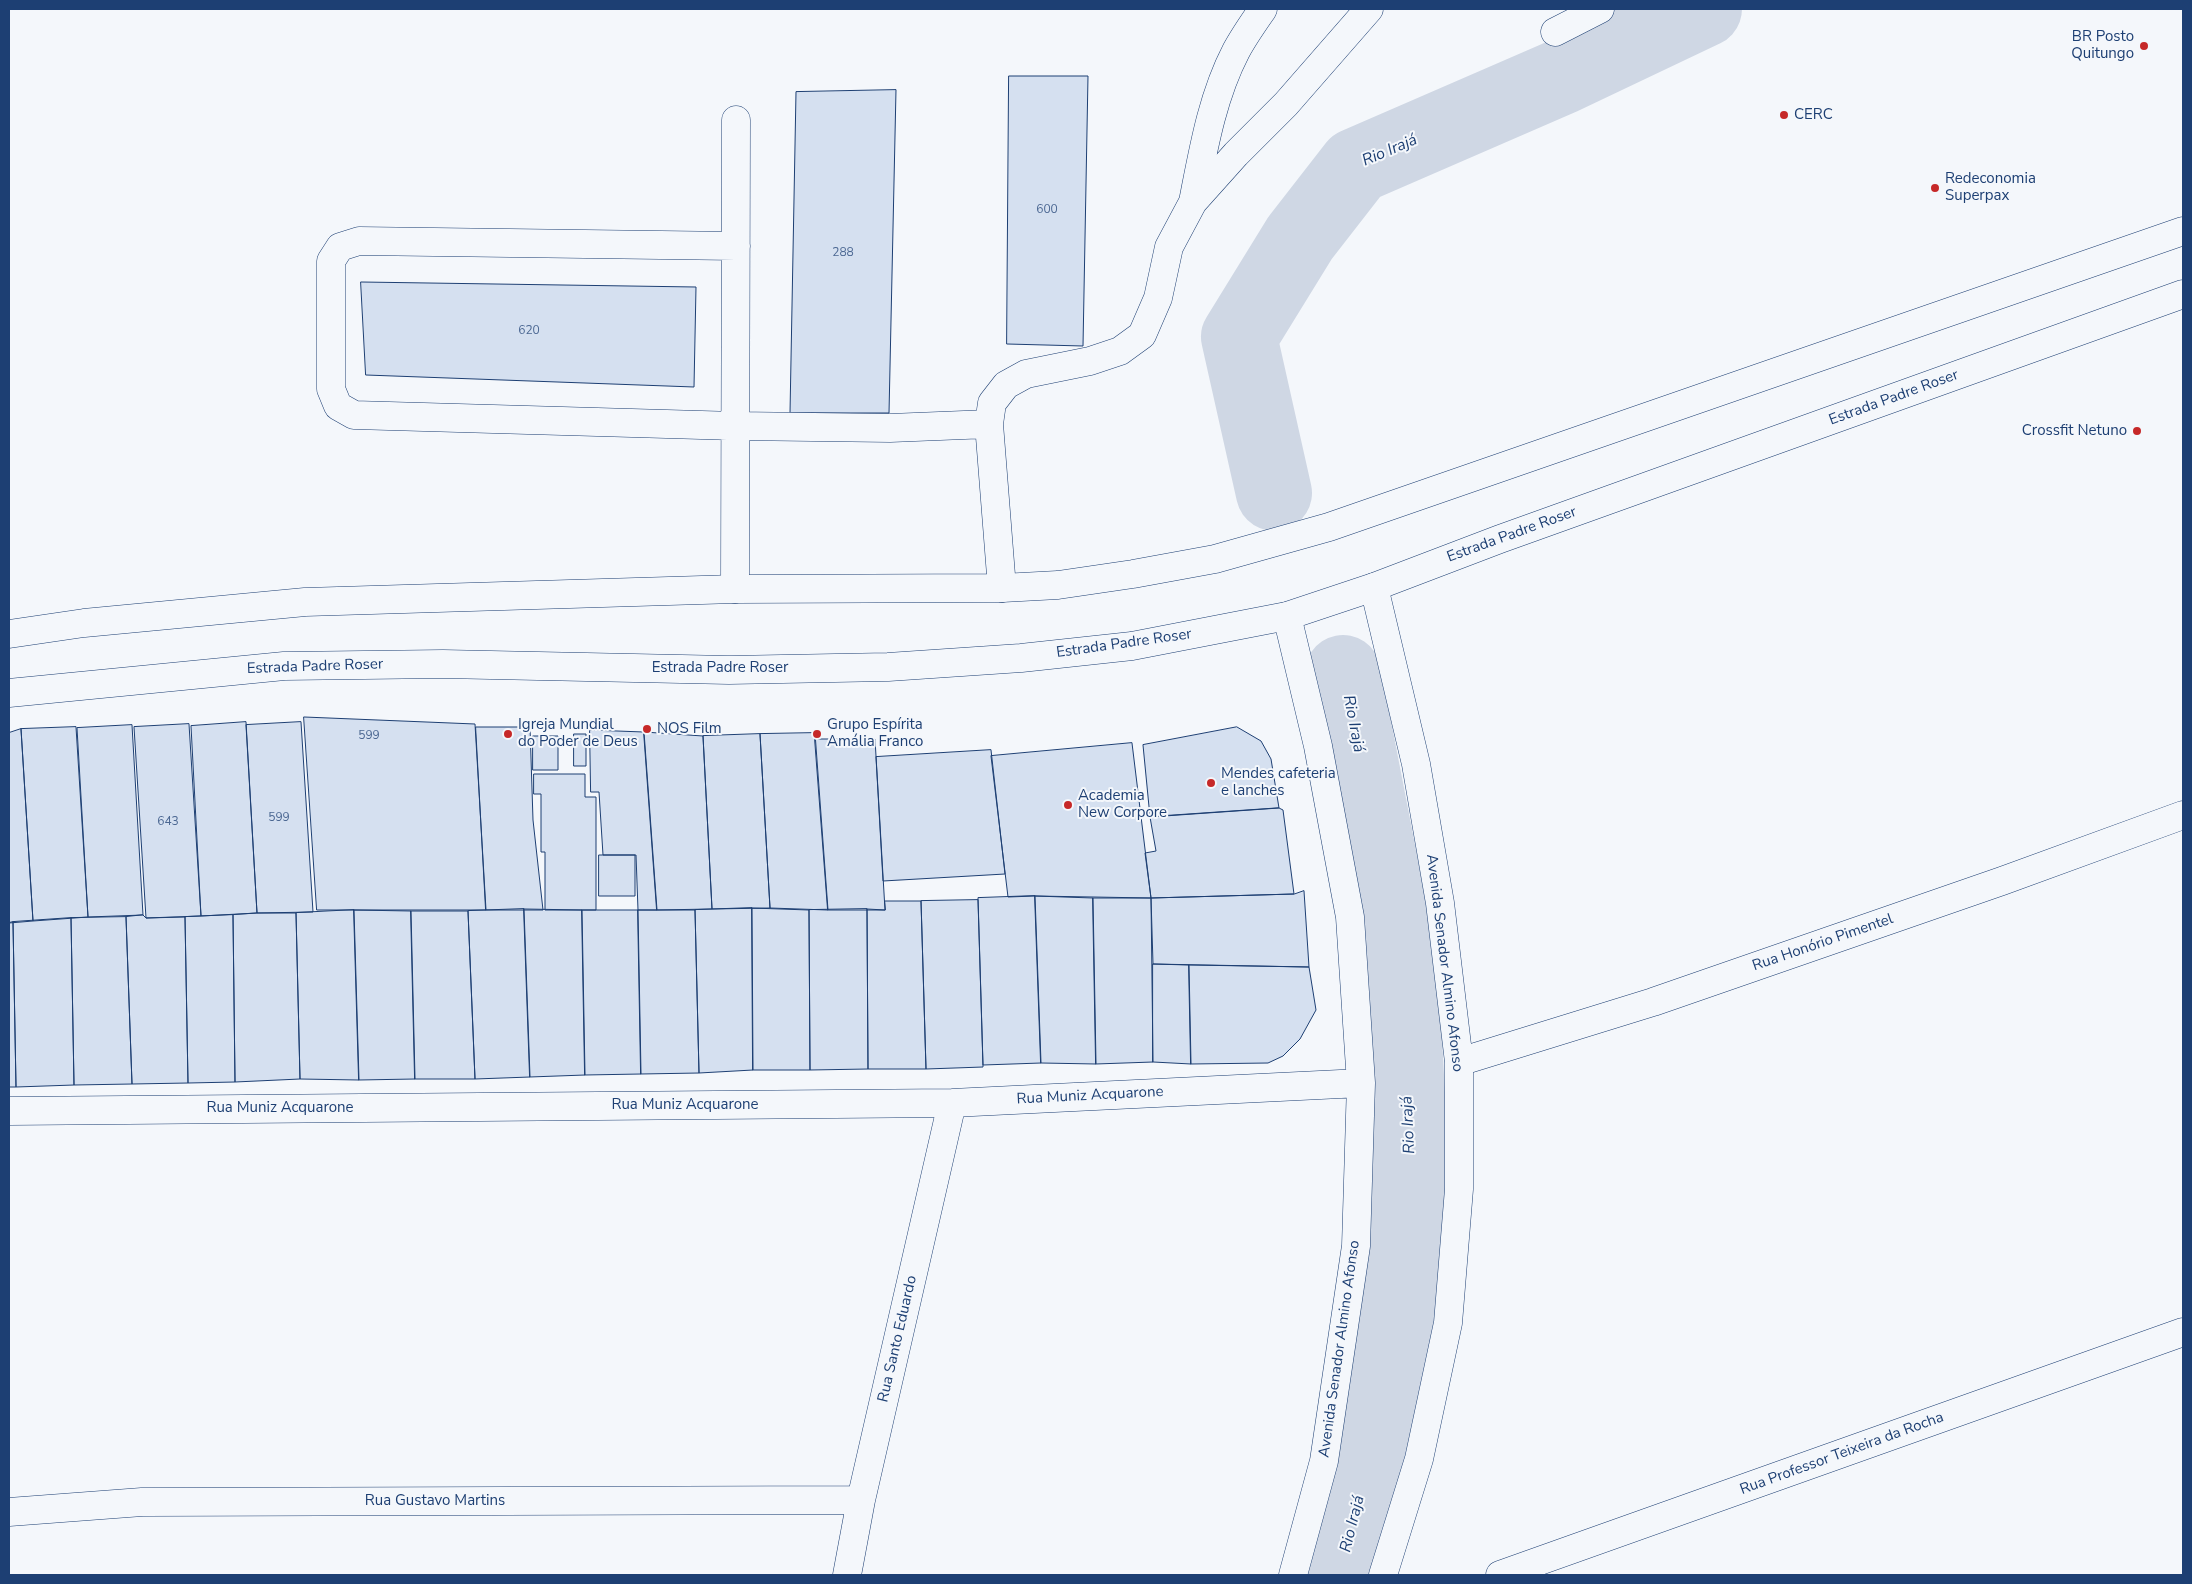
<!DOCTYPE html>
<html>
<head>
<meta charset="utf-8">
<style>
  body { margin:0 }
  #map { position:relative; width:2192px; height:1584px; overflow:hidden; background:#f4f7fb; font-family:"Nunito Sans",sans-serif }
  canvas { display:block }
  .frame { position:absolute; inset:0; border:10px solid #1d3f73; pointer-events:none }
</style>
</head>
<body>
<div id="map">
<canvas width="2192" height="1584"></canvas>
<div class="frame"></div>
</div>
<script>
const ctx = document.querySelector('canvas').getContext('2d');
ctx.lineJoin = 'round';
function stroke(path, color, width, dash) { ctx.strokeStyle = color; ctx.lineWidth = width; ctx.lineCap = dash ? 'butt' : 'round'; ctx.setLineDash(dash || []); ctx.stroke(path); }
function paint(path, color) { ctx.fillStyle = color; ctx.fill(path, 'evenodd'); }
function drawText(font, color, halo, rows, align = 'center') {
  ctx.font = font + ' "Nunito Sans",sans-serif'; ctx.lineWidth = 4; ctx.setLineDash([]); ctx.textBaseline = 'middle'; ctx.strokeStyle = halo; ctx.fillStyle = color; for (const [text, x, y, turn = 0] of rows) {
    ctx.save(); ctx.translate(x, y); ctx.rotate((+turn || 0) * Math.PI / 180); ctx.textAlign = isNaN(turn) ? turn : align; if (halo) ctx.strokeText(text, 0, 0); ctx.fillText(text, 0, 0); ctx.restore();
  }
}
stroke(new Path2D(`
  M 1274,493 L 1239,337 L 1300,238 L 1356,166 L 1561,77 L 1704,9
  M 1340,1575 L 1356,1519 L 1400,1298 L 1411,1166 L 1400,967 L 1343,673`), '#cfd7e4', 76);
const building = new Path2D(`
  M 1009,76 L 1088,76 L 1083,346 L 1007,344 Z
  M 896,90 L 889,413 L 790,413 L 796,92 Z
  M 361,282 L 696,287 L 694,387 L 366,375 Z
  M 304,717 L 475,724 L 486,910 L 317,910 Z
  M 246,722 L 257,913 L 201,916 L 191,726 Z
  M 301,722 L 313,912 L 257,913 L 246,725 Z
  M 189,724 L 201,916 L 146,918 L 134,727 Z
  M 132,725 L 143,915 L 88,917 L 77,728 Z
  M 76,727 L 88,917 L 33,921 L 21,729 Z
  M 476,727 L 530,727 L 533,820 L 543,910 L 486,910 Z
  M 1237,727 L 1261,741 L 1271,759 L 1279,808 L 1150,817 L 1143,745 Z
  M 21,729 L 33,921 L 9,923 L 9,733 Z
  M 590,730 L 644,732 L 657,910 L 638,910 L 636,855 L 603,855 L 599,792 L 591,792 Z
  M 644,732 L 703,736 L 712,909 L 657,910 Z
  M 815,733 L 828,910 L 770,908 L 760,734 Z
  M 574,734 L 586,734 L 586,766 L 574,766 Z
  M 760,734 L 770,908 L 712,909 L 703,736 Z
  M 533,736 L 558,736 L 558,770 L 533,770 Z
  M 815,739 L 875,739 L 885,910 L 828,910 Z
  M 1132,743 L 1151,898 L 1035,896 L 1008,897 L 991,756 Z
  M 991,750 L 1005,874 L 883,881 L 876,757 Z
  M 534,774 L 585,774 L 585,797 L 596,797 L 596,910 L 545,910 L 545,852 L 541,852 L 541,794 L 534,794 Z
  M 1279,808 L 1283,810 L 1294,894 L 1151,898 L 1145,853 L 1156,851 L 1150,817 Z
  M 599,855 L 635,855 L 635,896 L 599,896 Z
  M 1304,891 L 1309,967 L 1153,964 L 1151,898 L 1294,894 Z
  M 1035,896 L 1093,898 L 1096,1064 L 1041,1063 Z
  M 1035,896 L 1041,1063 L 983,1065 L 978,898 Z
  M 1093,898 L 1151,898 L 1153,1062 L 1096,1064 Z
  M 978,900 L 983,1067 L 926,1069 L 921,901 Z
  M 885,901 L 921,901 L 926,1069 L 868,1069 L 867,909 L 885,910 Z
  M 752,908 L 809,910 L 810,1070 L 753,1070 Z
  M 752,908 L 753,1070 L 699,1073 L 695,910 Z
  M 524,909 L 582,910 L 585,1075 L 530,1077 Z
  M 524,909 L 530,1077 L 475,1079 L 468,911 Z
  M 867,909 L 868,1069 L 810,1070 L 809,910 Z
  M 354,910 L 411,911 L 415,1079 L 359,1080 Z
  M 354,910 L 359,1080 L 300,1079 L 296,913 Z
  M 582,910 L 638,910 L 641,1074 L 585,1075 Z
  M 638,910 L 695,910 L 699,1073 L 641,1074 Z
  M 411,911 L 468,911 L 475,1079 L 415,1079 Z
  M 257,913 L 296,913 L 300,1079 L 235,1082 L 233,915 Z
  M 143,915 L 146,918 L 185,917 L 188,1083 L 132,1084 L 126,917 Z
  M 233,915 L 235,1082 L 188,1083 L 185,917 Z
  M 126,917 L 132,1084 L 74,1085 L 71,918 Z
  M 71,918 L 74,1085 L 16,1087 L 13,922 Z
  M 13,922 L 16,1087 L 9,1087 L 9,923 Z
  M 1153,964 L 1189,965 L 1191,1064 L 1153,1062 Z
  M 1189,965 L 1309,967 L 1316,1010 L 1300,1039 L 1283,1056 L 1268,1063 L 1191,1064 Z`);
paint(building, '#d5e0f0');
stroke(building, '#1d3f73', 1);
const minor = new Path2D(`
  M 1555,32 L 1600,9
  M 1193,202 C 1203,151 1212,97 1236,51 C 1244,36 1254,22 1263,9
  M 736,246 L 359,241 L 340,247 L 331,261 L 331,389 L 338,406 L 354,415 L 736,426 L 890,428 L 989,424 L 992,403 L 1006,385 L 1026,374 L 1090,361 L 1120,351 L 1142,335 L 1158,298 L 1169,247 L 1193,202 L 1236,154 L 1286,104 L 1369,9
  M 989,424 L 1002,588
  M 1374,587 L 1416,764 L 1440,903 L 1459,1062 L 1459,1189 L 1448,1323 L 1419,1459 L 1383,1575
  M 735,589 L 736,120
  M 1287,616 L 1318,746 L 1350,917 L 1361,1083 L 1356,1246 L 1324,1461 L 1293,1575
  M 1459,1062 L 1653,1002 L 2002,881 L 2183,815
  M 9,1111 L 952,1103 L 1361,1083
  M 9,1512 L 142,1502 L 861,1500
  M 847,1575 L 861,1500 L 952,1103
  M 1500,1575 L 2183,1332`);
const primary = new Path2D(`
  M 9,634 L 84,623 L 305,602 L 735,589 L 1002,588 L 1058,585 L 1133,574 L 1215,559 L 1329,527 L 2183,231
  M 9,693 L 284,666 L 443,664 L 729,670 L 888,667 L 1021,658 L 1132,646 L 1287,616 L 1374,587 L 1500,539 L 2183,294`);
stroke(minor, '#1d3f73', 29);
stroke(primary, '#1d3f73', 29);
stroke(minor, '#f4f7fb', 28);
stroke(primary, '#f4f7fb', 28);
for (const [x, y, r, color] of [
  [2144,46,5,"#c62828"],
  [1784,115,5,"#c62828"],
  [1935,188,5,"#c62828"],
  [2137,431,5,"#c62828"],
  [647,729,5,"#c62828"],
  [508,734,5,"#c62828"],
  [817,734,5,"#c62828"],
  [1211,783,5,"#c62828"],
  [1068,805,5,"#c62828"]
]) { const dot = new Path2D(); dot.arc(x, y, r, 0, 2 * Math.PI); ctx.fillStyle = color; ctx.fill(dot); stroke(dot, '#f4f7fb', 2); }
drawText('12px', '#4b6792', null, [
  ["600",1047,210],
  ["288",843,253],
  ["620",529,331],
  ["599",369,736],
  ["599",279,818],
  ["643",168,822]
]);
drawText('15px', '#1d3f73', '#f4f7fb', [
  ["BR Posto",2134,37,"right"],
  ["Quitungo",2134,54,"right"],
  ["CERC",1794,115],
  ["Redeconomia",1945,179],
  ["Superpax",1945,196],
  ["Crossfit Netuno",2127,431,"right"],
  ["Igreja Mundial",518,725],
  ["do Poder de Deus",518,742],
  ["Grupo Espírita",827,725],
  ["Amália Franco",827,742],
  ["NOS Film",657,729],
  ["Mendes cafeteria",1221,774],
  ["e lanches",1221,791],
  ["Academia",1078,796],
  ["New Corpore",1078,813]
], 'left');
drawText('15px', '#1d3f73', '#f4f7fb', [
  ["Estrada Padre Roser",1894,398,-20],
  ["Estrada Padre Roser",1512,535,-20],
  ["Estrada Padre Roser",1124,644,-8],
  ["Estrada Padre Roser",315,667,-2],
  ["Estrada Padre Roser",720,668],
  ["Rua Honório Pimentel",1823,943,-19],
  ["Avenida Senador Almino Afonso",1444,963,83],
  ["Rua Muniz Acquarone",1090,1096,-3],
  ["Rua Muniz Acquarone",685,1105],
  ["Rua Muniz Acquarone",280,1108],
  ["Rua Santo Eduardo",898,1339,-77],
  ["Avenida Senador Almino Afonso",1340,1349,-82],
  ["Rua Professor Teixeira da Rocha",1842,1454,-20],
  ["Rua Gustavo Martins",435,1501]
]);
drawText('italic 16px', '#1d3f73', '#f4f7fb', [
  ["Rio Irajá",1390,151,-23],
  ["Rio Irajá",1353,724,79],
  ["Rio Irajá",1409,1125,-93],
  ["Rio Irajá",1353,1524,-76]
]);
</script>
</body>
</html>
